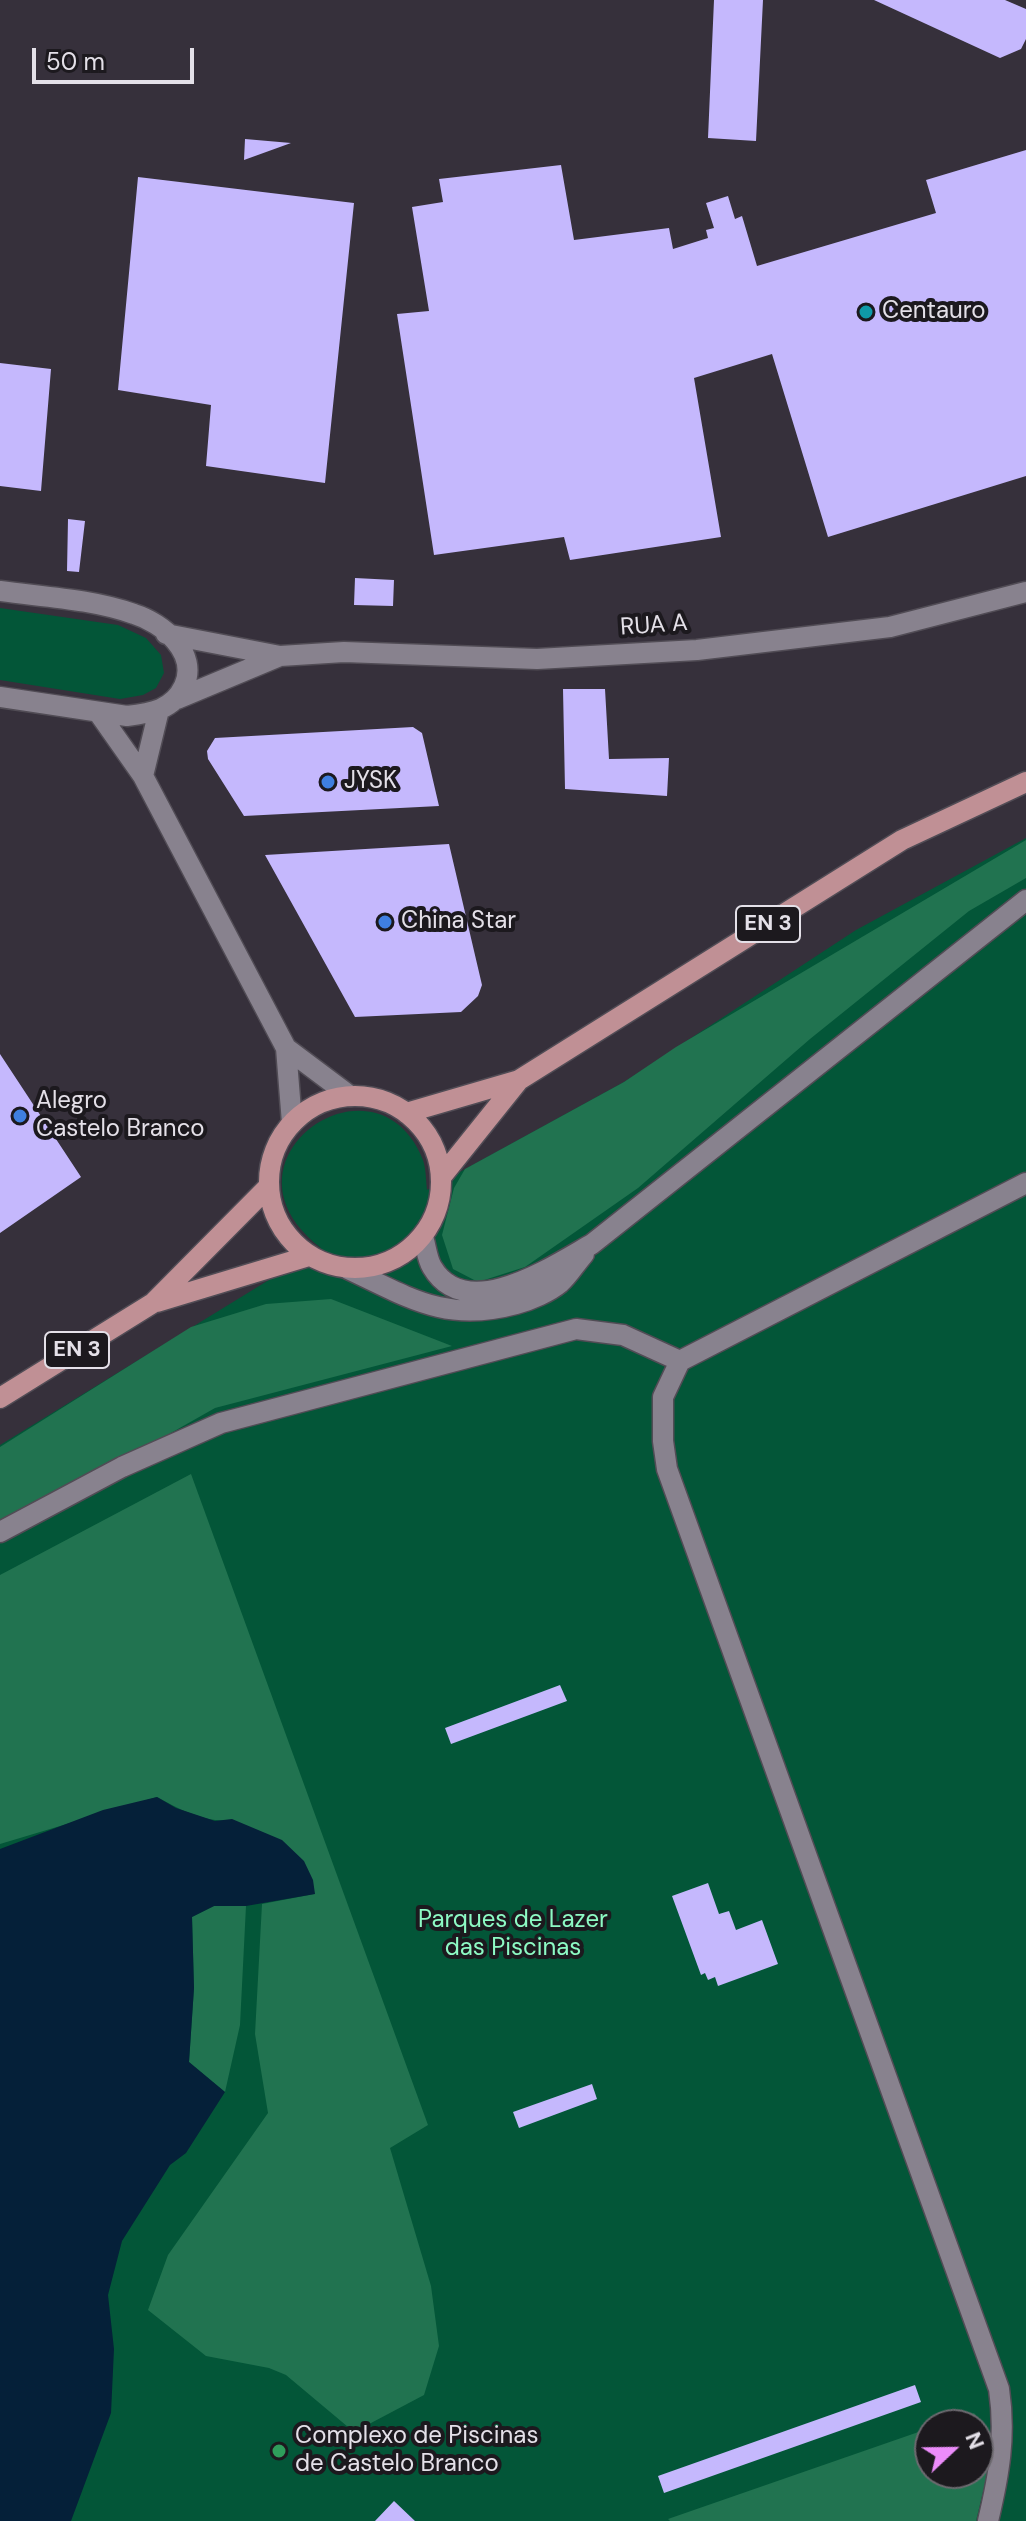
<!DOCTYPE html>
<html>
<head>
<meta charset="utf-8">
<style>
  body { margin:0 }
  #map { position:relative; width:1026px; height:2521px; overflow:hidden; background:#36303b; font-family:"DM Sans",sans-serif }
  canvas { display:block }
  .north { position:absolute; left:914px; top:2409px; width:80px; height:80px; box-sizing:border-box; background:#1c191e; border:2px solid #6c696f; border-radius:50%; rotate:68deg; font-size:22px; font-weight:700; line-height:32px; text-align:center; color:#e4e0e8 }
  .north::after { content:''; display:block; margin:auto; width:28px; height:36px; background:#ec8cfa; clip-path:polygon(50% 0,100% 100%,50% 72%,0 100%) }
  .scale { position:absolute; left:32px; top:48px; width:162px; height:36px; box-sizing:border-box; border:4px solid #e4e0e8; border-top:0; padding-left:10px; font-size:24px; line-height:28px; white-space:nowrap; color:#e4e0e8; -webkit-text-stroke:6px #1c191e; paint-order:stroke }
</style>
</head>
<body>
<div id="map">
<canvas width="1026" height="2521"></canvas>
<div class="north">N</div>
<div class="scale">50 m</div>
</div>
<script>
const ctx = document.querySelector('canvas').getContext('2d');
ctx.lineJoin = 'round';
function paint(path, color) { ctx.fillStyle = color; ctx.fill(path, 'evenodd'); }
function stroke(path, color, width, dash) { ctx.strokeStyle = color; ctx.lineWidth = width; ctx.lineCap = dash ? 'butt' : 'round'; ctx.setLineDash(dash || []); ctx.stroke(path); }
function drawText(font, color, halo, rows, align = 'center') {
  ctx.font = font + ' "DM Sans",sans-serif'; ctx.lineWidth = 8; ctx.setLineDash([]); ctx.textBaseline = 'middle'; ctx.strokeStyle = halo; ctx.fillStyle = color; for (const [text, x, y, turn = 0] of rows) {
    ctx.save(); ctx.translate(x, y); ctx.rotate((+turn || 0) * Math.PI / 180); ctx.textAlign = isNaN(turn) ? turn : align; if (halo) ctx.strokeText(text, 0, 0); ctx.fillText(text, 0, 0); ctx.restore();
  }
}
paint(new Path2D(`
  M 0,608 L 118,625 L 146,638 L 161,655 L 164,673 L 156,688 L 143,695 L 120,699 L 0,680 Z
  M 1026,838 L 1026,2521 L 0,2521 L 0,1445 L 321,1248 C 206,1160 377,1043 423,1160 C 426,1169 426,1181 427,1190 L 624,1082 L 856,930 ZM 930,2425 L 978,2425 L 978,2473 L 930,2473 Z`), '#035638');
paint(new Path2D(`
  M 1026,840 L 1026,878 L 969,911 L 810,1039 L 638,1188 L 525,1267 L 478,1282 L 453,1269 L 442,1235 L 454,1188 L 465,1169 L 624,1082 L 676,1047 Z
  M 331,1299 L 452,1346 L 215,1408 L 81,1484 L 0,1527 L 0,1447 L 191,1327 L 266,1304 Z
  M 191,1474 L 428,2125 L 390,2148 L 431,2286 L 439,2346 L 424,2395 L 354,2432 L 286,2375 L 269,2368 L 206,2356 L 148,2310 L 168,2255 L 268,2113 L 255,2034 L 262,1904 L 314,1894 L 232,1820 C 205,1823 180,1810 157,1797 L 0,1844 L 0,1575 Z
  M 214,1906 L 246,1906 L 240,2025 L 225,2092 L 189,2062 L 194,1988 L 192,1917 Z
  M 974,2413 L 980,2422 L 987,2475 L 976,2521 L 670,2521 L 668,2519 L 930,2428 L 930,2473 L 978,2473 L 978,2425 L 940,2425 Z`), '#217350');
paint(new Path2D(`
  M 157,1797 L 176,1808 L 215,1821 L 232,1819 L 282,1840 L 304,1861 L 313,1880 L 315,1894 L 246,1906 L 214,1906 L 192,1917 L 194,1988 L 189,2062 L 225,2092 L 186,2153 L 170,2165 L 122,2241 L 108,2295 L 114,2349 L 111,2413 L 71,2521 L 0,2521 L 0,1849 L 103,1810 Z`), '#052039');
paint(new Path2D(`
  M 714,0 L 763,0 L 756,141 L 708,138 Z
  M 874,0 L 1005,0 L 1026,9 L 1026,39 L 1021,49 L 1000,58 Z
  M 245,139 L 291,143 L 244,160 Z
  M 1026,150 L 1026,476 L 828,537 L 772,354 L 694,378 L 721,537 L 570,560 L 564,537 L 434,555 L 397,314 L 429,311 L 412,207 L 443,202 L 439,179 L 561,165 L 574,240 L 669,228 L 673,249 L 708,238 L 706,230 L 714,228 L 706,203 L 728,196 L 735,219 L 742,216 L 757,266 L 936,213 L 926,180 Z
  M 138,177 L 354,203 L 325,483 L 206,466 L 211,405 L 118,390 Z
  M 0,363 L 51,369 L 41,491 L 0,486 Z
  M 68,519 L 85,521 L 79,572 L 67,571 Z
  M 355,578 L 394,580 L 393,606 L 354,605 Z
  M 563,689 L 605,689 L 609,759 L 669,758 L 667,796 L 565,789 Z
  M 413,727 L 422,733 L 439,806 L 244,816 L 208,759 L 207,751 L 215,738 Z
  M 449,844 L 482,985 L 478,996 L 461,1012 L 355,1017 L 265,855 Z
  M 0,1054 L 81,1177 L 0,1233 Z
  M 560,1685 L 567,1701 L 451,1744 L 445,1728 Z
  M 708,1883 L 719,1914 L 729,1911 L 736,1930 L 762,1920 L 778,1964 L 718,1986 L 715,1977 L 708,1980 L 705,1973 L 701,1975 L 672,1896 Z
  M 592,2084 L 597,2099 L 519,2128 L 513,2112 Z
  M 915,2385 L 921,2402 L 664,2493 L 658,2476 Z
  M 394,2501 L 415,2521 L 375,2521 Z`), '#c5b8fd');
const minor = new Path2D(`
  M 0,591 C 44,597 92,599 134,614 C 163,623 199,653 184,686 C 173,710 151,713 127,716 L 0,697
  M 166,634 L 280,656 L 344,652 L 537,659 L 697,650 L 890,627 L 1026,592
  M 177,699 L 280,656
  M 98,712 L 143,776 L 286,1048 L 292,1123
  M 143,776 L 159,710
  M 286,1048 L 350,1096
  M 423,1237 C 426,1246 427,1259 432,1267 C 466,1325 553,1266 592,1244 L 1026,900
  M 348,1269 C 410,1298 446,1323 516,1304 C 531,1300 549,1292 560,1283 C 569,1275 576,1263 584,1254
  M 680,1361 L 663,1397 L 663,1441 L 667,1469 L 999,2389 C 1006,2436 999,2475 988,2521
  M 0,1532 L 122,1467 L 221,1423 L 576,1329 L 623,1335 L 680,1361 L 1026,1183`);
const major = new Path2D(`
  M269 1182a86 86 0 1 1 172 0a86 86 0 1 1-172 0Z
  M 406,1113 L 519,1080 L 902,840 L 1026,782
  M 442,1176 L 519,1080
  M 157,1302 L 309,1256
  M 0,1398 L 153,1303 L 269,1186`);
stroke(minor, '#514c55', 23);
stroke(major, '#514c55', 23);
stroke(minor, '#88828e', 20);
stroke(major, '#c09095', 20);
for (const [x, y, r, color] of [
  [866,312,8,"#0f9aa8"],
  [328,782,8,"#3f7fe0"],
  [385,922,8,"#3f7fe0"],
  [20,1116,8,"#3f7fe0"],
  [279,2451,8,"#2e9e5b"]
]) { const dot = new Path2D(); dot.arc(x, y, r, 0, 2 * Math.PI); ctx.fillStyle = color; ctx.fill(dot); stroke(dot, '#1c191e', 3); }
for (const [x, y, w] of [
  [768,924,64],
  [77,1350,64]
]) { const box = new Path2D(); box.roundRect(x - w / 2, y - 18, w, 36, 6); ctx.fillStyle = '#1c191e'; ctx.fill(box); stroke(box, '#e4e0e8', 2); }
drawText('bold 22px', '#e4e0e8', null, [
  ["EN 3",768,924],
  ["EN 3",77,1350]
]);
drawText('24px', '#e4e0e8', '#1c191e', [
  ["Centauro",882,312],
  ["JYSK",344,782],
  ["China Star",401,922],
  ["Alegro",36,1102],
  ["Castelo Branco",36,1130],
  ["Complexo de Piscinas",295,2437],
  ["de Castelo Branco",295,2465]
], 'left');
drawText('24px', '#e4e0e8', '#1c191e', [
  ["RUA A",654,626,-4]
]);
drawText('24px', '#8dfac4', '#1c191e', [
  ["Parques de Lazer",513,1921],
  ["das Piscinas",513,1949]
]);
</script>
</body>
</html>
